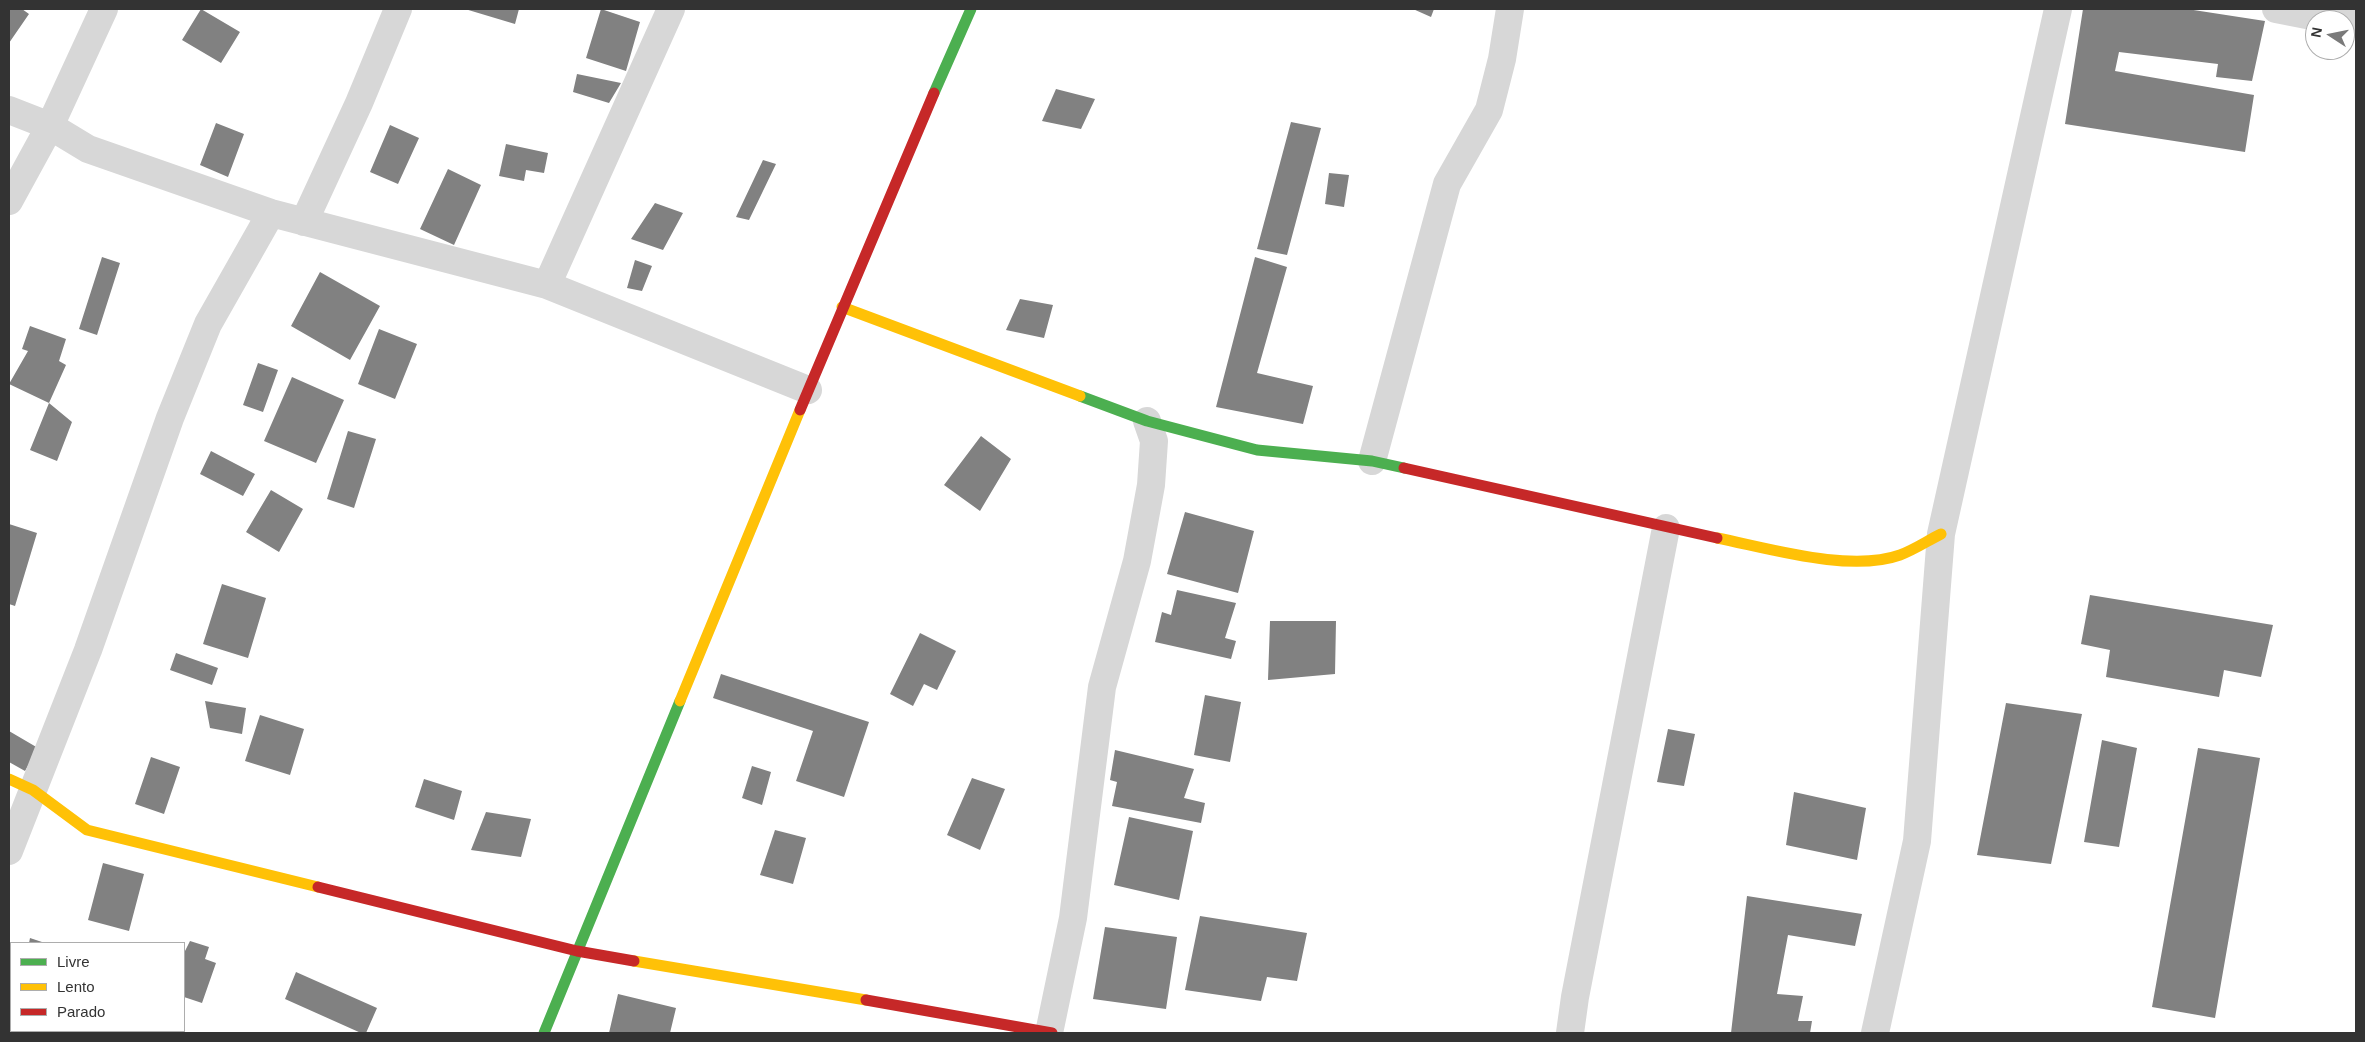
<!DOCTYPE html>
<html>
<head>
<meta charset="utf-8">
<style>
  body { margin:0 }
  #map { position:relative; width:2365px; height:1042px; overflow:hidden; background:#fff; font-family:Arial,sans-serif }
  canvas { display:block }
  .frame { position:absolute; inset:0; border:10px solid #333; pointer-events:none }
  .legend { position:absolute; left:10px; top:942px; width:175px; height:90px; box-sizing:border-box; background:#fff; border:1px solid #adadad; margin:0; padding:6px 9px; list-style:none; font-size:15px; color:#333 }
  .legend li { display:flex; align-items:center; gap:10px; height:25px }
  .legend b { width:25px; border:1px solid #adadad }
  .north { position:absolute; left:2305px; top:10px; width:50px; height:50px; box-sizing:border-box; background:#fff; border:1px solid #adadad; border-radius:50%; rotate:281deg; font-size:14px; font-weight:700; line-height:20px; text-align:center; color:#333 }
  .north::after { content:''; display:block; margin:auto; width:18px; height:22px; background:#7a7a7a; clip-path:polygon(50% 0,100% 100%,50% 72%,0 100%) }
</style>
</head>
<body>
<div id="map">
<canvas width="2365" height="1042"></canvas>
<div class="frame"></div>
<ul class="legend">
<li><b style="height:6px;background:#4caf50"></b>Livre</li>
<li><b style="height:6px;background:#ffc107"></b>Lento</li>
<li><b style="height:6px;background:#c62828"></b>Parado</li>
</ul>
<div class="north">N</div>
</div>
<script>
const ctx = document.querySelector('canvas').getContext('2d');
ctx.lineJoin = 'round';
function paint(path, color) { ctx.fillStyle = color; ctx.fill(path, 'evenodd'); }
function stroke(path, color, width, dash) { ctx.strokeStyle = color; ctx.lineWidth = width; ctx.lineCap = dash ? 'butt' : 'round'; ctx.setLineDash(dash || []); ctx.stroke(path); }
paint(new Path2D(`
  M 9,9 L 22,9 L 29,14 L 9,43 Z
  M 201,9 L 240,32 L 221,63 L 182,40 Z
  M 465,9 L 519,9 L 515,24 Z
  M 601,9 L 640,22 L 626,71 L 586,58 Z
  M 1413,9 L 1434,9 L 1431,17 Z
  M 2083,9 L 2187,9 L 2265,21 L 2252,81 L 2216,77 L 2218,64 L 2119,52 L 2115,71 L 2254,95 L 2245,152 L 2065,124 Z
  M 577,74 L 621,83 L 609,103 L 573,92 Z
  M 1056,89 L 1095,99 L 1081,129 L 1042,121 Z
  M 1291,122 L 1321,128 L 1287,255 L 1257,249 Z
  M 216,123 L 244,134 L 228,177 L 200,165 Z
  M 390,125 L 419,138 L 398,184 L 370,172 Z
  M 506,144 L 548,153 L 544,173 L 526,170 L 524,181 L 499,176 Z
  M 763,160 L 776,164 L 749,220 L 736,217 Z
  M 448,169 L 481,185 L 454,245 L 420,229 Z
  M 1329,173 L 1349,175 L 1344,207 L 1325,204 Z
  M 655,203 L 683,213 L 663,250 L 631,239 Z
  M 102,257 L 120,263 L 97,335 L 79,329 Z
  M 1255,257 L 1287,267 L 1257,373 L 1313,386 L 1303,424 L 1216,407 Z
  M 635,260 L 652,266 L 642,291 L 627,288 Z
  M 320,272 L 380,306 L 350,360 L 291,326 Z
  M 1020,299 L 1053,305 L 1044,338 L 1006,330 Z
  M 30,326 L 66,339 L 59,361 L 66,365 L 49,403 L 9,384 L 28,351 L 22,349 Z
  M 379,329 L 417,344 L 395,399 L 358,384 Z
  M 258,363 L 278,370 L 263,412 L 243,405 Z
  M 292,377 L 344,400 L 316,463 L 264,441 Z
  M 49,403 L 72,422 L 57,461 L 30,450 Z
  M 348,431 L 376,439 L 354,508 L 327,499 Z
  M 981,436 L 1011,459 L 980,511 L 944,485 Z
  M 211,451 L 255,474 L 243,496 L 200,474 Z
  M 271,490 L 303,509 L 279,552 L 246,532 Z
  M 1185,512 L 1254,531 L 1238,593 L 1167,574 Z
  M 9,524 L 37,533 L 15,606 L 9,604 Z
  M 222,584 L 266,598 L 248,658 L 203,644 Z
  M 1177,590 L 1236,603 L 1225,638 L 1236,641 L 1231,659 L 1155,642 L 1162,612 L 1171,615 Z
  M 2090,595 L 2273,625 L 2261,677 L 2224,670 L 2219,697 L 2106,677 L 2110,650 L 2081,644 Z
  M 1270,621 L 1336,621 L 1335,674 L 1268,680 Z
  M 920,633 L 956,651 L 937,690 L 924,684 L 913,706 L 890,694 Z
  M 176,653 L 218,668 L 212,685 L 170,670 Z
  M 721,674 L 869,722 L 844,797 L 796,781 L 813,731 L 713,698 Z
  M 1205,695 L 1241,702 L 1230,762 L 1194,755 Z
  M 205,701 L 246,708 L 242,734 L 210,728 Z
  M 2006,703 L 2082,714 L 2051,864 L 1977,855 Z
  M 260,715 L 304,729 L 290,775 L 245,761 Z
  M 1668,729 L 1695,734 L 1684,786 L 1657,782 Z
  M 9,731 L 38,748 L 25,771 L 9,762 Z
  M 2102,740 L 2137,748 L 2119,847 L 2084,842 Z
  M 2198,748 L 2260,758 L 2215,1018 L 2152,1007 Z
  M 1115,750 L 1194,769 L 1184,798 L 1205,803 L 1201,823 L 1112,806 L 1117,782 L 1110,780 Z
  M 151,757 L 180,767 L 164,814 L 135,804 Z
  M 752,766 L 771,772 L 762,805 L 742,798 Z
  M 972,778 L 1005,789 L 980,850 L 947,835 Z
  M 424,779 L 462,791 L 454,820 L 415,807 Z
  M 1794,792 L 1866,808 L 1857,860 L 1786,845 Z
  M 486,812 L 531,819 L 521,857 L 471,850 Z
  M 1129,817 L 1193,831 L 1179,900 L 1114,885 Z
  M 775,830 L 806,838 L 793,884 L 760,875 Z
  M 103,863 L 144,874 L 129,931 L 88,920 Z
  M 1747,896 L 1862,914 L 1855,946 L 1788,935 L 1777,994 L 1803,996 L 1798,1021 L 1812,1021 L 1810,1033 L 1731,1033 Z
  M 1200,916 L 1307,933 L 1297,981 L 1267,977 L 1261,1001 L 1185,990 Z
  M 1105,927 L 1177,937 L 1166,1009 L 1093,999 Z
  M 30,938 L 45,943 L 29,943 Z
  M 190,941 L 209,947 L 205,959 L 216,963 L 202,1003 L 184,997 L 184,953 Z
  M 296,972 L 377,1008 L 366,1033 L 361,1033 L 285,999 Z
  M 618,994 L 676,1008 L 670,1033 L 609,1033 Z
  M 97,1031 L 129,1031 L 128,1033 L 96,1033 Z`), '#818181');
stroke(new Path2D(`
  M 2276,9 L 2332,20
  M 2345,22 L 2356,24
  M 9,110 L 50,126 L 88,149 L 271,213 L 547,285 L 808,390
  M 9,201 L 50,126 L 104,9
  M 304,222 L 359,103 L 398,9
  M 547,285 L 671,9
  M 1372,461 L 1447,184 L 1489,110 L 1502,59 L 1510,9
  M 9,851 L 88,650 L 170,418 L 208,324 L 271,213
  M 1049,1033 L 1073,918 L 1102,687 L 1137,561 L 1151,485 L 1154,441 L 1147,421
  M 1570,1033 L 1575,997 L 1666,528
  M 1875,1033 L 1917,841 L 1941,534 L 2058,9`), '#d7d7d7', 28);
stroke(new Path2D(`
  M 934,93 L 971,9
  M 1080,396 L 1147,421 L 1257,450 L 1372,461 L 1404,468
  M 544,1033 L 680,701`), '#4caf50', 11);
stroke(new Path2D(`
  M 842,307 L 1080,396
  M 1717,538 C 1768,548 1850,573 1900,555 C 1914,550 1927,541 1941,534
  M 680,701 L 800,410
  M 9,779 L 33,790 L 87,830 L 318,887
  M 634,961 L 866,1000`), '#ffc107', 11);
stroke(new Path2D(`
  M 800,410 L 934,93
  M 1404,468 L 1717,538
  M 318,887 L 577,951 L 634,961
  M 866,1000 L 1052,1033`), '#c62828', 11);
</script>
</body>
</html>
